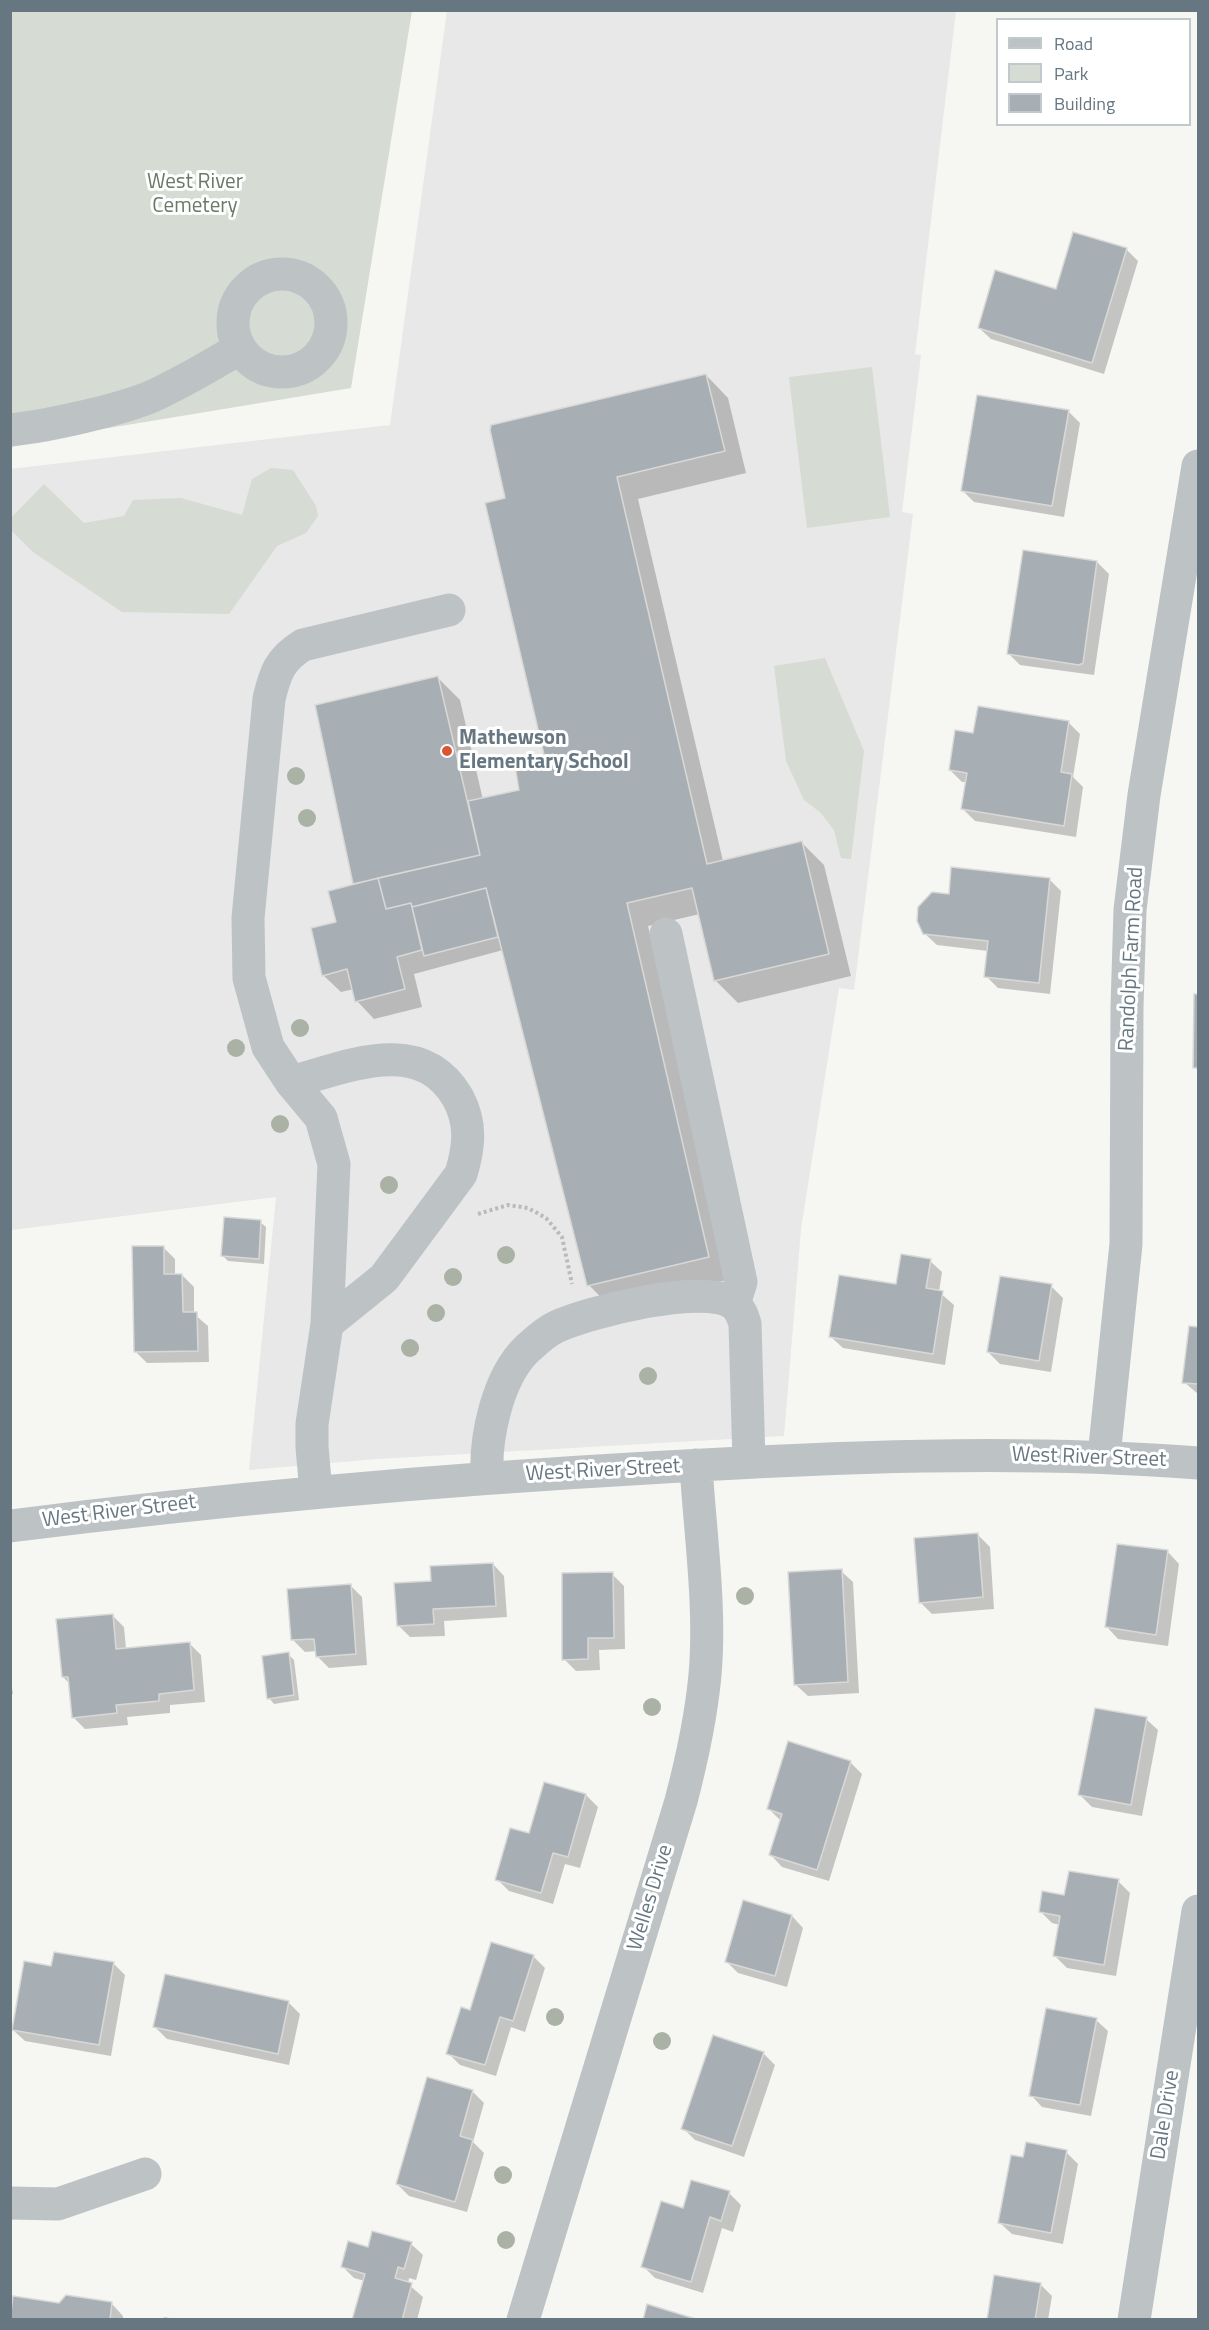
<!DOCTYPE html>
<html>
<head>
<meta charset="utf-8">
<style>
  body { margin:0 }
  #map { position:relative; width:1209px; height:2330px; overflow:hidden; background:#f6f6f3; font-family:"Titillium Web",sans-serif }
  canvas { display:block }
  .frame { position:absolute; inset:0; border:12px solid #677782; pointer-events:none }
  .legend { position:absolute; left:996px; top:18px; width:195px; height:108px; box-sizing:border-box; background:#fff; border:2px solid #c2c9cd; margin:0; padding:8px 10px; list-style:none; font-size:18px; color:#677782 }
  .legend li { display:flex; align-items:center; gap:12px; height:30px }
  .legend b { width:30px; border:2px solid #c2c9cd }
</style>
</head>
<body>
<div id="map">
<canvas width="1209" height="2330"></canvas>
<div class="frame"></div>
<ul class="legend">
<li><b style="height:8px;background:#bdc2c5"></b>Road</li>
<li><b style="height:16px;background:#d6dbd3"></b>Park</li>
<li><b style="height:16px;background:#a7afb4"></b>Building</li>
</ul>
</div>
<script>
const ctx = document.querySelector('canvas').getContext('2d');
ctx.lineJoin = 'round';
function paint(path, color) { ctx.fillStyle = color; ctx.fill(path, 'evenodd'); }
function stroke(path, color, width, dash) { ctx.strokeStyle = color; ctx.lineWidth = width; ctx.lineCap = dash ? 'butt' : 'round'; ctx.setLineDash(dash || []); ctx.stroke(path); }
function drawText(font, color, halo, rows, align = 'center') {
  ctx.font = font + ' "Titillium Web",sans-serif'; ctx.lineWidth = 6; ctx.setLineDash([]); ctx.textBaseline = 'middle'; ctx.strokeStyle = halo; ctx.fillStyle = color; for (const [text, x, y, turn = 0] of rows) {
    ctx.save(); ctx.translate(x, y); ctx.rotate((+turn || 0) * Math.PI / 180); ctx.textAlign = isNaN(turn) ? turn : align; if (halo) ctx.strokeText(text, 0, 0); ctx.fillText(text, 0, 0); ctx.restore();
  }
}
paint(new Path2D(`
  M 447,11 L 956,11 L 915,354 L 921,355 L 902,512 L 913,514 L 854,990 L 839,988 L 801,1229 L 784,1436 L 377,1459 L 249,1470 L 276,1197 L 11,1230 L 10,469 L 390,425 Z`), '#e7e8e7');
paint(new Path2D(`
  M 11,11 L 412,11 L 351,388 L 42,439 L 11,447 Z
  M 872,367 L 890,517 L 807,528 L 789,377 Z
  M 271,468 L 293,470 L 316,506 L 318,516 L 306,533 L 277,546 L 229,614 L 122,612 L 33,552 L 11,530 L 11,518 L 44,484 L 84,523 L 124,516 L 133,500 L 181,498 L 242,515 L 252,479 Z
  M 825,658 L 864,751 L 851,859 L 841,858 L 834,830 L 820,812 L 804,800 L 786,761 L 774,666 Z`), '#d6dbd3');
paint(new Path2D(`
  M 1126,249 L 1138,261 L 1104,374 L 991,339 L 979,328 L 1057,291 Z
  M 706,375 L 728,398 L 746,473 L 638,499 L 723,861 L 802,843 L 824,865 L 851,976 L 738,1003 L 715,980 L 700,914 L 648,926 L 731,1279 L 611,1308 L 589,1285 L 503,950 L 414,974 L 422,1007 L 374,1019 L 357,1001 L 354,989 L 341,992 L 323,975 L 337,923 L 356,885 L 438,678 L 460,700 L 483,800 L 521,791 L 547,760 L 507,499 Z
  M 1068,411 L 1080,423 L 1064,517 L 974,502 L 962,490 Z
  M 1097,562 L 1109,574 L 1094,675 L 1020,665 L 1008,653 Z
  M 1068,722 L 1080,734 L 1073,777 L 1083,787 L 1076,837 L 975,821 L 963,809 L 967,782 L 962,782 L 950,770 L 974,735 Z
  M 1049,879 L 1061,891 L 1050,994 L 998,988 L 986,976 L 988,951 L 937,945 L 924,933 L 950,895 Z
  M 1196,995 L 1198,995 L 1198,1071 L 1195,1067 Z
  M 260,1222 L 266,1227 L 264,1264 L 228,1261 L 223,1256 Z
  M 163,1247 L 175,1259 L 175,1275 L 182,1275 L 194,1287 L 194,1314 L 208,1326 L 209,1362 L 147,1363 L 135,1351 Z
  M 930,1261 L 942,1272 L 939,1292 L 954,1305 L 945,1365 L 843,1348 L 831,1337 Z
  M 1051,1286 L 1063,1298 L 1051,1372 L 1000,1364 L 988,1352 Z
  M 1190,1328 L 1198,1329 L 1198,1394 L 1184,1382 Z
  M 978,1535 L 990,1547 L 994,1609 L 932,1614 L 920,1602 Z
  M 1168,1552 L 1179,1564 L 1168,1646 L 1118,1639 L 1107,1627 Z
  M 493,1564 L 504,1576 L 507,1617 L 444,1621 L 445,1636 L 410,1637 L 398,1625 L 433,1583 Z
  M 841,1571 L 853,1582 L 859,1693 L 808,1696 L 796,1685 Z
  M 612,1574 L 624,1586 L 625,1649 L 599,1650 L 600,1670 L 576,1671 L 564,1659 Z
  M 350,1585 L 362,1597 L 367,1665 L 329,1668 L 317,1656 L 317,1651 L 305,1652 L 293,1640 Z
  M 112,1615 L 124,1627 L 126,1649 L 189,1643 L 201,1655 L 205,1702 L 170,1705 L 170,1713 L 127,1717 L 128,1725 L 85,1729 L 73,1717 L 70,1684 L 63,1677 Z
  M 288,1654 L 294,1660 L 299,1700 L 274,1704 L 269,1698 Z
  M 10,1676 L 13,1694 L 10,1695 Z
  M 1146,1719 L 1158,1730 L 1142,1816 L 1092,1807 L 1080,1795 Z
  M 850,1762 L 862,1774 L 829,1881 L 782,1867 L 771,1855 L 781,1821 L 769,1809 Z
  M 545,1784 L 586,1795 L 598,1807 L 580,1868 L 565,1864 L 553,1904 L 509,1891 L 497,1879 L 530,1835 Z
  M 1118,1881 L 1130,1893 L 1116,1976 L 1067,1968 L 1055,1956 L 1060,1925 L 1052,1923 L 1040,1911 L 1065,1897 Z
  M 792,1916 L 803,1928 L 787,1987 L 738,1973 L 726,1961 Z
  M 533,1956 L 545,1968 L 525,2032 L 511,2027 L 496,2076 L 460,2065 L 448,2053 L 471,2012 Z
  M 113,1963 L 125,1975 L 111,2056 L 25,2041 L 13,2030 L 53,1967 Z
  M 288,2002 L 300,2014 L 289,2065 L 167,2039 L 155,2027 Z
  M 1096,2020 L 1108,2031 L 1091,2116 L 1042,2107 L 1031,2095 Z
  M 763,2053 L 775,2065 L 744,2157 L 695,2140 L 683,2128 Z
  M 473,2092 L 484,2103 L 473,2142 L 484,2153 L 467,2212 L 409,2196 L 397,2184 Z
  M 1066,2152 L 1078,2164 L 1063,2244 L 1012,2234 L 1000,2223 Z
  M 729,2193 L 741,2205 L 733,2232 L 722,2228 L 703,2293 L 655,2278 L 643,2266 L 684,2210 Z
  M 411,2244 L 423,2255 L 416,2280 L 409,2278 L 408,2284 L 423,2297 L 417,2320 L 354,2320 L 365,2281 L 354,2278 L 342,2266 L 369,2249 Z
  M 1040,2284 L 1052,2296 L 1048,2320 L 989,2320 Z
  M 60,2304 L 112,2304 L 123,2316 L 123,2320 L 11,2320 Z
  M 164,2317 L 181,2320 L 164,2320 Z`), '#0003');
const building = new Path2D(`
  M 1073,232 L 1127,248 L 1092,363 L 978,328 L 995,270 L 1056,289 Z
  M 706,374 L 725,451 L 617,477 L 707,864 L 802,841 L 829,954 L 714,981 L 692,888 L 627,903 L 709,1257 L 587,1286 L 486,888 L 412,907 L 411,903 L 386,909 L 378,878 L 480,855 L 468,801 L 519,790 L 515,766 L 545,759 L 485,503 L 505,498 L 490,430 L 491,425 Z
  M 977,395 L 1069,410 L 1052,506 L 961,491 Z
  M 1023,550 L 1097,561 L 1083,663 L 1079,665 L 1007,654 Z
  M 438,676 L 480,855 L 353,884 L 315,705 Z
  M 978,706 L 1069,721 L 1061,772 L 1072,774 L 1064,826 L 961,809 L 967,773 L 949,770 L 955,730 L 973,733 Z
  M 951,867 L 1050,878 L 1039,983 L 984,977 L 988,941 L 923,934 L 917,921 L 918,907 L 932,892 L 949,894 Z
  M 378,878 L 386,909 L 411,903 L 422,950 L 397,957 L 405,989 L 355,1002 L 347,969 L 322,976 L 311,928 L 336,922 L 328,891 Z
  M 486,888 L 498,937 L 424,956 L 412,907 Z
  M 1194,994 L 1198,994 L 1198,1068 L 1193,1068 Z
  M 224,1217 L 261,1220 L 259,1259 L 221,1256 Z
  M 132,1246 L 164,1246 L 164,1274 L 182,1274 L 183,1312 L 197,1312 L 198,1351 L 134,1352 Z
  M 901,1254 L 931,1259 L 926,1288 L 943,1291 L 933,1354 L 829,1337 L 839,1275 L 896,1284 Z
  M 1000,1276 L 1052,1284 L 1039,1361 L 987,1352 Z
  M 1189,1326 L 1198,1327 L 1198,1384 L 1182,1383 Z
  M 978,1533 L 983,1597 L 919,1603 L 914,1538 Z
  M 1117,1544 L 1168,1550 L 1156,1635 L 1105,1627 Z
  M 493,1563 L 496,1606 L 433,1609 L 434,1624 L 397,1626 L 394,1583 L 431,1581 L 430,1566 Z
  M 842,1569 L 848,1682 L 794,1685 L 788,1572 Z
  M 613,1572 L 614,1638 L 588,1638 L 588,1659 L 562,1660 L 562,1573 Z
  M 351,1584 L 356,1654 L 316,1657 L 314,1639 L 291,1640 L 287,1589 Z
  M 113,1614 L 116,1649 L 190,1642 L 194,1690 L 159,1694 L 159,1701 L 116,1705 L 117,1713 L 72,1718 L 68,1677 L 62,1677 L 56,1619 Z
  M 289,1652 L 294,1695 L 267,1699 L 262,1656 Z
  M 1095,1708 L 1147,1717 L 1131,1805 L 1078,1795 Z
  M 788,1741 L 851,1761 L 817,1870 L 769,1855 L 782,1814 L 767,1809 Z
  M 544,1782 L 586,1794 L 568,1857 L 553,1853 L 541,1893 L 495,1880 L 510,1828 L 529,1833 Z
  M 1069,1871 L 1119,1879 L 1104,1965 L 1053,1956 L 1060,1916 L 1039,1912 L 1042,1891 L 1064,1895 Z
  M 743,1900 L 792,1915 L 775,1976 L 725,1962 Z
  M 491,1942 L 534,1955 L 513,2021 L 500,2017 L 485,2065 L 446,2054 L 461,2007 L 470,2010 Z
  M 54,1952 L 114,1962 L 99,2045 L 12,2030 L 24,1961 L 51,1966 Z
  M 165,1974 L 289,2001 L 278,2054 L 153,2027 Z
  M 1046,2008 L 1097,2018 L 1080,2105 L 1029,2096 Z
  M 713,2035 L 764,2052 L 732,2146 L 681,2129 Z
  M 427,2077 L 473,2090 L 460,2136 L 473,2140 L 455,2202 L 396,2184 Z
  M 1026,2142 L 1067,2150 L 1051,2233 L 998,2223 L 1011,2155 L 1023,2157 Z
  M 691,2180 L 730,2191 L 721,2221 L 710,2217 L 691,2282 L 641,2267 L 661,2201 L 683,2208 Z
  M 372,2231 L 412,2242 L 404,2269 L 398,2267 L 395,2278 L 412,2283 L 402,2320 L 352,2320 L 365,2274 L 341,2267 L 348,2241 L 368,2247 Z
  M 994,2275 L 1041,2283 L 1035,2320 L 987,2320 Z
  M 66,2295 L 112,2302 L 110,2320 L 10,2320 L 13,2296 L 59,2303 Z
  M 647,2304 L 699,2320 L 643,2320 Z`);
paint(building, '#a7afb4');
stroke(building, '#d8d8d6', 1.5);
stroke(new Path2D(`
  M 478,1214 L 508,1205 L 528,1208 L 546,1218 L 562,1237 L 572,1284`), '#b8bbbd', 4, [3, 3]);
stroke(new Path2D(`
  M233 323a49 49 0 1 1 98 0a49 49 0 1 1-98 0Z
  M 10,430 C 48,426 121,410 155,395 C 184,381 212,365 240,348
  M 666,934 L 741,1282 L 734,1304
  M 291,1082 C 347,1067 421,1033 458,1098 C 472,1124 469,1147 461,1174 L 384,1278 L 327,1324
  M 1104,1456 L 1126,1244 L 1127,1007 L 1130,910 L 1144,795 L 1198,466
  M 487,1477 C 485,1438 497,1378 527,1349 C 536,1341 545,1332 556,1327 C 589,1312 705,1282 734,1304 C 741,1310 743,1317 745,1324 L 749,1462
  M 316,1492 L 312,1447 L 312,1424 L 327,1324 L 334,1164 L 321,1118 L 291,1082 L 268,1047 L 249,978 L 248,918 L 269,699 C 275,673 280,659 303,645 L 449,610
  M 10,1526 C 223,1499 435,1480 648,1468 C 832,1457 1015,1449 1198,1463
  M 10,2203 L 58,2204 L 145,2174
  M 523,2320 L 681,1801 C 692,1759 701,1718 705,1675 C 711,1606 700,1534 696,1465
  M 1134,2320 L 1198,1911`), '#bdc2c5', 33);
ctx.fillStyle = '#a9b2a5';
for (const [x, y] of [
  [296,776],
  [307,818],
  [300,1028],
  [236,1048],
  [280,1124],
  [389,1185],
  [506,1255],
  [453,1277],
  [436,1313],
  [410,1348],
  [648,1376],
  [745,1596],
  [652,1707],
  [555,2017],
  [662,2041],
  [503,2175],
  [506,2240]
]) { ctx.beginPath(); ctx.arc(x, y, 9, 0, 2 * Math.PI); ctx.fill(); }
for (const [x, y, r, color] of [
  [447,751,6,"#d85732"]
]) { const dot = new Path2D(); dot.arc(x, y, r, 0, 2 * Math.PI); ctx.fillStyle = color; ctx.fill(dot); stroke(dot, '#fff', 2); }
drawText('21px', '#6a7a66', '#fff', [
  ["West River",195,183],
  ["Cemetery",195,207]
]);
drawText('bold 21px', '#677782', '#fff', [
  ["Mathewson",459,739],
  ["Elementary School",459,763]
], 'left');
drawText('21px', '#677782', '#fff', [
  ["Randolph Farm Road",1132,959,-87],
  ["West River Street",1089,1458,2],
  ["West River Street",603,1471,-3],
  ["West River Street",119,1512,-7],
  ["Welles Drive",651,1898,-73],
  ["Dale Drive",1166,2115,-81]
]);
</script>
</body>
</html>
